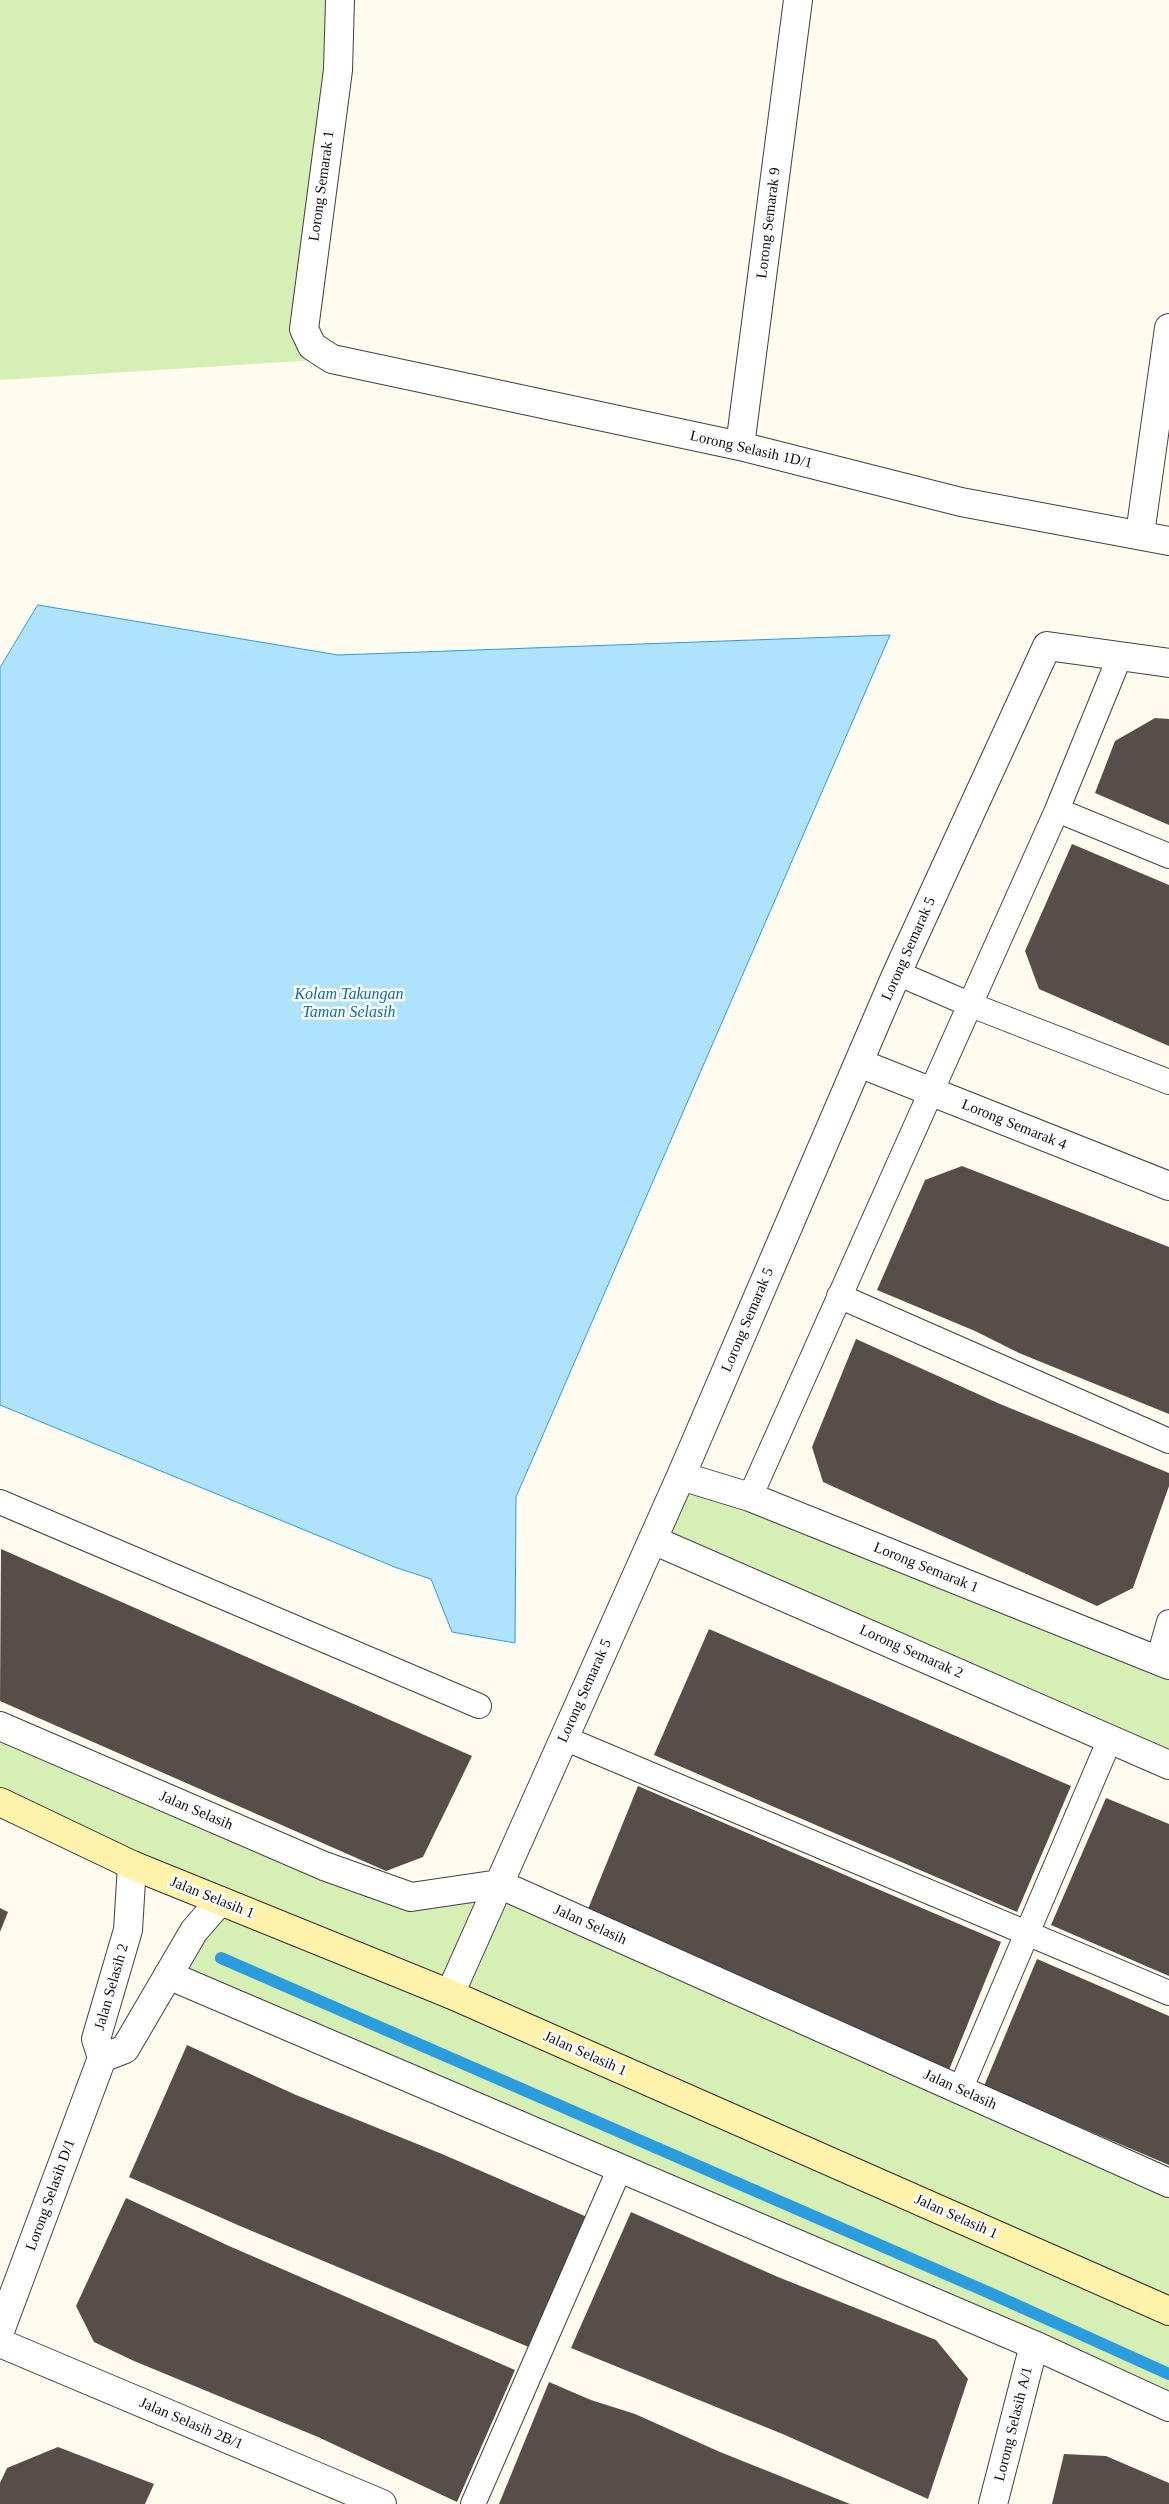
<!DOCTYPE html>
<html>
<head>
<meta charset="utf-8">
<style>
  body { margin:0 }
  canvas { display:block; background:#fffbef }
</style>
</head>
<body>
<canvas width="1169" height="2504"></canvas>
<script>
const ctx = document.querySelector('canvas').getContext('2d');
ctx.lineJoin = 'round';
function paint(path, color) { ctx.fillStyle = color; ctx.fill(path, 'evenodd'); }
function stroke(path, color, width, dash) { ctx.strokeStyle = color; ctx.lineWidth = width; ctx.lineCap = dash ? 'butt' : 'round'; ctx.setLineDash(dash || []); ctx.stroke(path); }
function drawText(font, color, halo, rows, align = 'center') {
  ctx.font = font + ' "Times New Roman",serif'; ctx.lineWidth = 5; ctx.setLineDash([]); ctx.textBaseline = 'middle'; ctx.strokeStyle = halo; ctx.fillStyle = color; for (const [text, x, y, turn = 0] of rows) {
    ctx.save(); ctx.translate(x, y); ctx.rotate((+turn || 0) * Math.PI / 180); ctx.textAlign = isNaN(turn) ? turn : align; if (halo) ctx.strokeText(text, 0, 0); ctx.fillText(text, 0, 0); ctx.restore();
  }
}
paint(new Path2D(`
  M 0,0 L 340,0 L 304,329 L 332,359 L 0,380 Z
  M 681,1476 L 1169,1665 L 1169,1765 L 653,1540 Z
  M 0,1726 L 411,1897 L 499,1884 L 1169,2183 L 1169,2407 L 168,1975 L 220,1902 L 0,1802 Z`), '#d5efb4');
const water = new Path2D(`
  M 38,605 L 338,655 L 890,635 L 516,1497 L 515,1643 L 452,1632 L 431,1579 L 397,1568 L 0,1405 L 0,668 Z`);
paint(water, '#aee2fd');
stroke(water, '#2c9ddc', 1);
stroke(new Path2D(`
  M 221,1958 L 992,2294 L 1169,2374`), '#2c9ddc', 12);
paint(new Path2D(`
  M 1155,718 L 1169,719 L 1169,825 L 1095,793 L 1115,741 Z
  M 1072,844 L 1169,885 L 1169,1046 L 1039,989 L 1025,951 Z
  M 962,1166 L 1169,1247 L 1169,1414 L 1019,1353 L 975,1331 L 877,1290 L 925,1180 Z
  M 856,1339 L 1000,1404 L 1169,1473 L 1169,1486 L 1133,1588 L 1097,1606 L 823,1482 L 812,1447 Z
  M 1,1549 L 472,1756 L 423,1857 L 386,1871 L 0,1701 Z
  M 709,1629 L 1071,1786 L 1017,1912 L 654,1755 Z
  M 638,1786 L 1001,1942 L 949,2070 L 586,1914 Z
  M 1106,1798 L 1169,1824 L 1169,1976 L 1051,1925 Z
  M 0,1908 L 8,1912 L 0,1932 Z
  M 1037,1959 L 1169,2016 L 1169,2165 L 984,2086 Z
  M 187,2045 L 296,2095 L 442,2154 L 587,2217 L 531,2348 L 240,2226 L 129,2177 Z
  M 126,2198 L 229,2246 L 515,2370 L 457,2502 L 318,2437 L 134,2361 L 94,2342 L 76,2306 Z
  M 631,2212 L 778,2277 L 936,2340 L 968,2379 L 928,2499 L 785,2435 L 571,2348 Z
  M 549,2382 L 591,2400 L 635,2414 L 720,2452 L 850,2504 L 499,2504 Z
  M 58,2447 L 154,2484 L 145,2504 L 0,2504 L 0,2483 L 7,2468 Z
  M 1064,2454 L 1106,2456 L 1169,2483 L 1169,2504 L 1052,2504 Z`), '#584e49');
const lane = new Path2D(`
  M 1057,810 L 1169,856
  M 897,973 L 971,1005 L 1169,1082
  M 839,1296 L 1169,1441
  M 750,1497 L 1057,810 L 1120,656
  M 0,1502 L 479,1706
  M 1158,1660 L 1169,1622
  M 564,1738 L 1169,1993
  M 960,2090 L 1110,1739
  M 473,2504 L 620,2168`);
const street = new Path2D(`
  M 340,0 L 338,70 L 304,329 L 312,346 L 332,359 L 740,446 L 961,502 L 1169,541
  M 740,446 L 798,0
  M 1140,534 L 1169,328
  M 859,1063 L 1169,1186
  M 681,1476 L 750,1497 L 1169,1665
  M 653,1540 L 1169,1765
  M 0,1726 L 324,1866 L 411,1897 L 499,1884 L 1169,2183
  M 168,1975 L 1034,2345 L 1169,2407
  M 450,1994 L 681,1476 L 897,973 L 1047,646 L 1169,663
  M 102,2058 L 125,2049 L 194,1931 L 220,1901
  M 102,2058 L 96,2039 L 128,1930 L 132,1865
  M 0,2331 L 102,2058
  M 0,2343 L 382,2504
  M 993,2504 L 1034,2345`);
const secondary = new Path2D(`
  M 0,1802 L 132,1865 L 450,1994 L 1169,2311`);
stroke(lane, '#414141', 26);
stroke(street, '#414141', 30);
stroke(secondary, '#303030', 30);
stroke(lane, '#fff', 24);
stroke(street, '#fff', 28);
stroke(secondary, '#fff2aa', 28);
drawText('15px', '#0e0e0e', '#fff', [
  ["Lorong Semarak 1",322,186,-82],
  ["Lorong Semarak 9",769,223,-83],
  ["Lorong Selasih 1D/1",751,450,13],
  ["Lorong Semarak 5",909,949,-66],
  ["Lorong Semarak 4",1014,1125,22],
  ["Lorong Semarak 5",748,1320,-67],
  ["Lorong Semarak 1",926,1568,22],
  ["Lorong Semarak 2",911,1652,24],
  ["Lorong Semarak 5",585,1691,-66],
  ["Jalan Selasih",196,1811,23],
  ["Jalan Selasih 1",212,1898,22],
  ["Jalan Selasih",590,1925,24],
  ["Jalan Selasih 2",112,1987,-74],
  ["Jalan Selasih 1",585,2054,24],
  ["Jalan Selasih",960,2090,24],
  ["Lorong Selasih D/1",51,2195,-70],
  ["Jalan Selasih 1",956,2217,24],
  ["Jalan Selasih 2B/1",191,2424,23],
  ["Lorong Selasih A/1",1014,2424,-76]
]);
drawText('italic 16px', '#096daf', '#fff', [
  ["Kolam Takungan",349,995],
  ["Taman Selasih",349,1013]
]);
</script>
</body>
</html>
